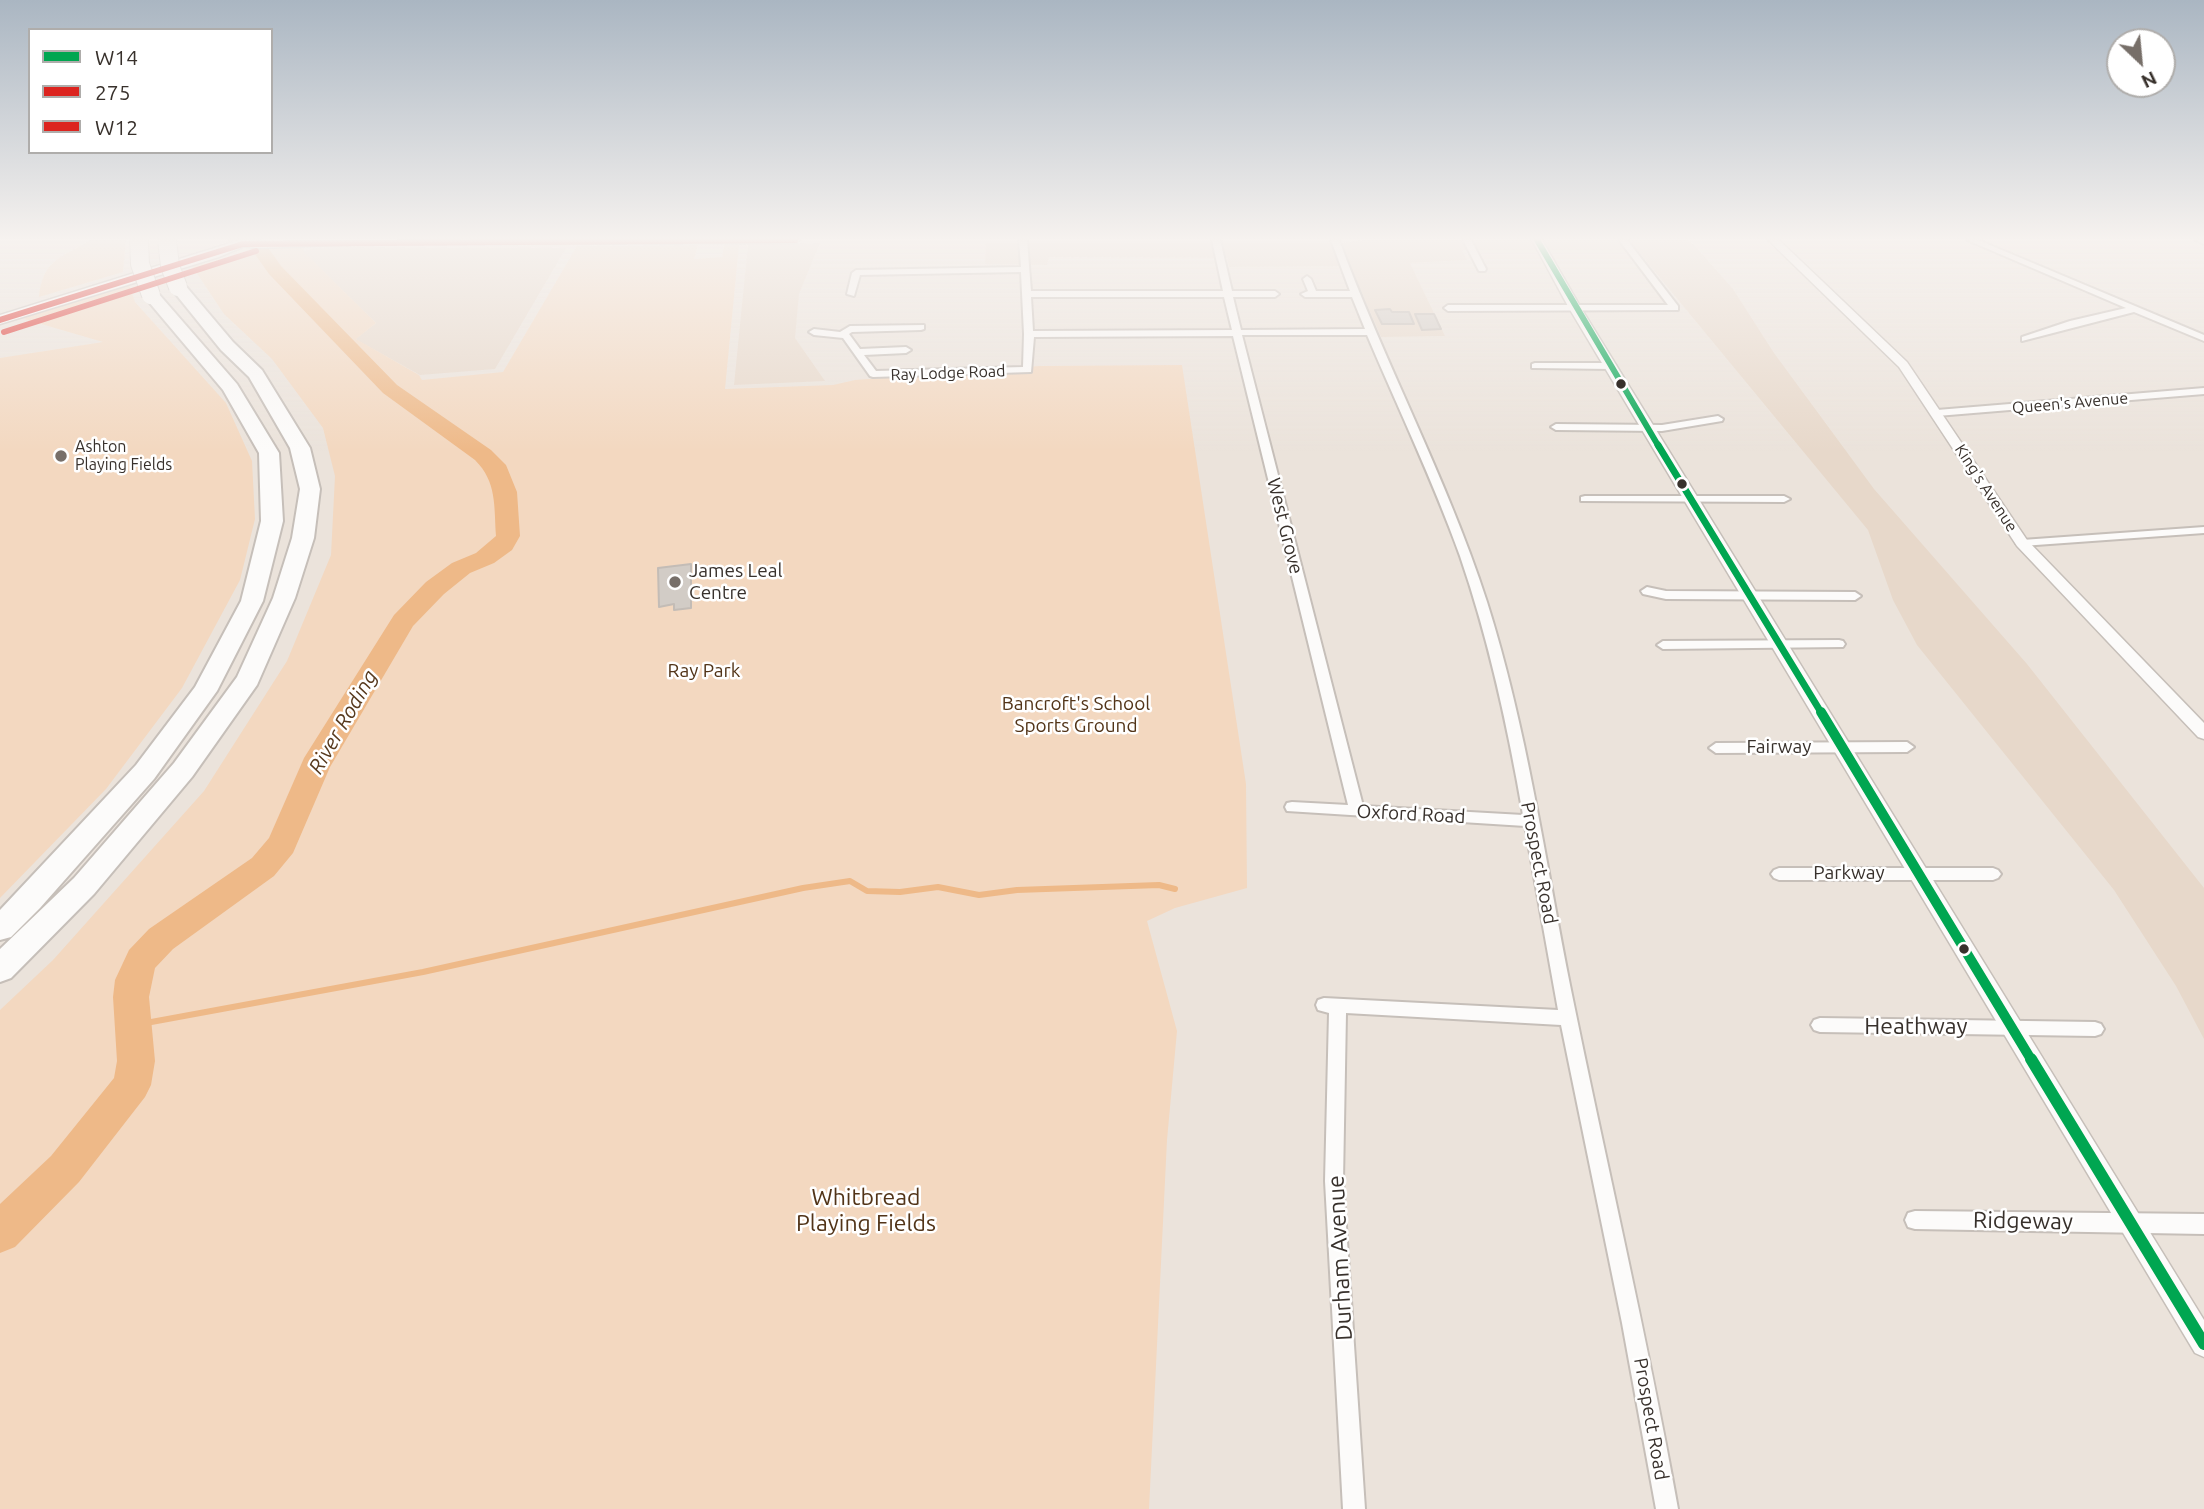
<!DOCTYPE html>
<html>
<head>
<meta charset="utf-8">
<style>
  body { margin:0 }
  #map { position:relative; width:2204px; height:1509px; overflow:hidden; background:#ebe3db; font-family:Ubuntu,sans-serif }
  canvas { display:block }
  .legend { position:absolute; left:28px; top:28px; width:245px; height:126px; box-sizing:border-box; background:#fff; border:2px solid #afadab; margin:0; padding:9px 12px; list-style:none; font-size:21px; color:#38312c }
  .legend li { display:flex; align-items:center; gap:14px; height:35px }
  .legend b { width:35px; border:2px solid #afadab }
  .north { position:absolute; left:2106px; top:28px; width:70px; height:70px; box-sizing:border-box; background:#fff; border:2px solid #afadab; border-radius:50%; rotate:154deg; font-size:19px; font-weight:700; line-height:28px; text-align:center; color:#38312c }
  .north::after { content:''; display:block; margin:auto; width:24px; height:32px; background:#776f69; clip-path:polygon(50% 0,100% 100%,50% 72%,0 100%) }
</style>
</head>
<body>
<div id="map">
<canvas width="2204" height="1509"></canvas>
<ul class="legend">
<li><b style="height:9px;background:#00a651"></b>W14</li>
<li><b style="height:9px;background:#dc241f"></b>275</li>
<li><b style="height:9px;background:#dc241f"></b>W12</li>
</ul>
<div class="north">N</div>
</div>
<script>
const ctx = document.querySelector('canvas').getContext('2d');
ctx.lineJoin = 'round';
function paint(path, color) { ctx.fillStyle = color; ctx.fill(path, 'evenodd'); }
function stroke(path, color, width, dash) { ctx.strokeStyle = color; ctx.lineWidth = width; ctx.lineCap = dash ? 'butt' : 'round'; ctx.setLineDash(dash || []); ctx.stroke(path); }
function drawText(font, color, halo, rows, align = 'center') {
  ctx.font = font + ' Ubuntu,sans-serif'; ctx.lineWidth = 5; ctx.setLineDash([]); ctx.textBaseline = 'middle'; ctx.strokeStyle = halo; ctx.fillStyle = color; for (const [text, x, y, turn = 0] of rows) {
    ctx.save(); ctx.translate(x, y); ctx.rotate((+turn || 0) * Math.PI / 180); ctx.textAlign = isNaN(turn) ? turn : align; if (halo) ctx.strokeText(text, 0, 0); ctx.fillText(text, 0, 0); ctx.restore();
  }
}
paint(new Path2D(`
  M 1364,240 L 1688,240 L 1696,247 L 1733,289 L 1774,353 L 1874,489 L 2027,664 L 2204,888 L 2204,1039 L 2176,986 L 2114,890 L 1917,645 L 1893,600 L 1868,530 L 1637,250 L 1462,250 L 1467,260 L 1410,263 L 1445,336 L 1381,337 L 1350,266 L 1229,267 L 1227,258 L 1049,257 L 1047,265 L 985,264 L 986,243 L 1343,243 Z
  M 820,243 L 799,294 L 795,338 L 825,381 L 734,385 L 748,244 Z
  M 348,246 L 352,247 L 566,248 L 495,369 L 420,375 L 355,339 L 376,323 L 302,251 L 314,248 Z`), '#e7d8ca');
paint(new Path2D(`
  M 91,240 L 126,240 L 123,272 L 39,297 C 42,260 62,257 91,240 Z
  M 698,245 L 694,259 L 722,257 L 724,245 L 739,245 L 725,389 L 833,385 L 855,380 L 1040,366 L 1182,365 L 1246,784 L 1247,888 L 1175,908 L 1147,921 L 1177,1031 L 1167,1140 L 1149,1509 L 0,1509 L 0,1010 L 53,960 L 204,791 L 287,661 L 331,555 L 335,476 L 323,428 L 272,359 L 224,314 L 192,266 L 276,248 L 305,247 L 303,251 L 376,323 L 356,339 L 419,375 L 422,380 L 503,372 L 577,246 Z
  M 129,284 L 135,302 L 226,403 L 252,461 L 255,519 L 240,580 L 182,688 L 106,789 L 0,898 L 0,358 L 103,342 L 24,319 L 27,315 Z`), '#f3d8c0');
stroke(new Path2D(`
  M 135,1025 L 423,972 L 803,888 L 850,881 L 867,891 L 900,892 L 938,887 L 979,895 L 1017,890 L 1159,885 L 1175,889`), '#eeb988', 6);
paint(new Path2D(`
  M 261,245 L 267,246 L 281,266 L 397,385 L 491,450 L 506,465 L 517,492 L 520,536 L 512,550 L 494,563 L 470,573 L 444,594 L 413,626 L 330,767 L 293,853 L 274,876 L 173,949 L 155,968 L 149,997 L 155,1061 L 151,1085 L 145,1097 L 79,1182 L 15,1247 L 0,1253 L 0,1204 L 51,1156 L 114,1078 L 117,1061 L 113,997 L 115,980 L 129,950 L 149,929 L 252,858 L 269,838 L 304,758 L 394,615 L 426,582 L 452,563 L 476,553 L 496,536 C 494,506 497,482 475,460 L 383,393 L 269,274 L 252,250 Z`), '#eeb988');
const building = new Path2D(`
  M 1390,309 L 1392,312 L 1409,312 L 1414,324 L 1382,324 L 1375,310 Z
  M 1415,314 L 1434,314 L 1441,329 L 1422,330 Z
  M 691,564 L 691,608 L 674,610 L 674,604 L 659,607 L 658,568 Z`);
paint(building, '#d2ccc6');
stroke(building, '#c3bcb6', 2);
const minor = new Path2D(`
  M 462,240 L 470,240 L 470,241 L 466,243 Z
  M 736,240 L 745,240 L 741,242 Z
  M 1019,240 L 1027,240 L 1031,291 L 1223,291 L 1212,240 L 1220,240 L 1232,291 L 1275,291 L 1279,294 L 1275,297 L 1233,297 L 1241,330 L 1365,329 L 1352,297 L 1305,297 L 1301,294 L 1308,291 L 1303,279 L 1307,276 L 1311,279 L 1316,291 L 1350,291 L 1331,240 L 1339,240 C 1384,362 1447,478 1487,602 C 1527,728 1545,860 1571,990 C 1606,1163 1647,1335 1678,1509 L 1656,1509 L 1622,1323 L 1561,1025 L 1346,1013 L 1343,1181 L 1365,1509 L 1343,1509 L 1325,1181 L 1329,1013 L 1318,1010 L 1316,1005 L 1318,1000 L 1324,998 L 1558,1010 L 1525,826 L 1287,811 L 1285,807 L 1287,803 L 1292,802 L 1348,805 L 1233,336 L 1034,337 L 1031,372 L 873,377 L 870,376 L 843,338 L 814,335 L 809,332 L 814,329 L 840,332 L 850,326 L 924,325 L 924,329 L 921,330 L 852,332 L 849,334 L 860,349 L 906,347 L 911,350 L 906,353 L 864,355 L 876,371 L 1023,367 L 1024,334 L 1021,272 L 860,275 L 854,296 L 847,294 L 852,273 L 856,270 L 1021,267 ZM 1031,297 L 1224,297 L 1232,330 L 1033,331 ZM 1242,335 L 1367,335 C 1398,408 1433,481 1460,556 C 1489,640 1508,728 1523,815 L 1363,806 Z
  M 1463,240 L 1471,240 L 1486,269 L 1485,271 L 1479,271 Z
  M 1619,240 L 1627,240 L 1678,306 L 1678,310 L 1448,311 L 1444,308 L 1448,305 L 1668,305 Z
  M 1967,240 L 1978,240 L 2204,335 L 2204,341 L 2134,312 L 2022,341 L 2022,337 L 2070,321 L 2126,308 Z
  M 2195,240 L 2204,240 L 2204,244 Z
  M 1535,363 L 1611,363 L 1616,366 L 1611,369 L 1532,368 L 1532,364 Z
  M 2204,388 L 2204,394 L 1937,416 L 1932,413 L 1937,410 Z
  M 1718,416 L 1723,419 L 1722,421 L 1662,431 L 1556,430 L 1551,427 L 1556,424 L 1662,425 Z
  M 1585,496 L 1784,496 L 1790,499 L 1784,502 L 1581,501 L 1581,497 Z
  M 2204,527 L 2204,533 L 2022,546 L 2016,543 L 2022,540 Z
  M 1647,587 L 1666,591 L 1855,592 L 1861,596 L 1855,600 L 1666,599 L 1643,594 L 1641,591 Z
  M 1839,640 L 1843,641 L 1845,644 L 1843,647 L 1663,649 L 1657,645 L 1663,641 Z
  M 1907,742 L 1914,747 L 1907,752 L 1716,753 L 1709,748 L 1716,743 Z
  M 1779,868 L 1993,868 L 1998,870 L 2001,874 L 1998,878 L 1993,880 L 1779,880 L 1774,878 L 1771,874 L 1774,870 Z
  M 1820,1018 L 2095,1022 L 2101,1024 L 2104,1029 L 2101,1034 L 2095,1036 L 1820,1032 L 1814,1030 L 1811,1025 L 1814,1020 Z
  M 1915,1211 L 2204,1214 L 2204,1234 L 1915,1229 L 1908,1227 L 1905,1220 L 1908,1213 Z`);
const tertiary = new Path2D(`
  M 230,240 L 257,242 L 800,240 L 795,243 L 373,244 L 257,248 L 239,246 Z
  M 1532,240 L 1542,240 L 1581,308 L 2204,1320 L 2204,1357 L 2195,1353 L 1569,308 Z
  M 1768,240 L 1779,240 L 1907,362 L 2027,540 L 2204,723 L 2204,739 L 2198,737 L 2017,546 L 1899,367 Z`);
const primary = new Path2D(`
  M 240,240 L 259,240 L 219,257 L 0,324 L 0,315 Z`);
const motorway = new Path2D(`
  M 178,282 L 184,284 L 233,342 L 262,370 L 310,448 L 320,489 L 314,538 L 295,598 L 257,685 L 192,777 L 94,894 L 11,978 L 0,982 L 0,949 L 74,878 L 174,763 L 237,677 L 273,598 L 292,538 L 300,489 L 290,448 L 249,377 L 221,350 L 170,287 Z
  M 151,290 L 157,292 L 237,384 L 279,453 L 283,521 L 263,601 L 217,691 L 154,779 L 40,908 L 11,937 L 0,940 L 0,910 L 136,765 L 195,687 L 241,601 L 261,521 L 259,453 L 223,390 L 143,295 Z`);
stroke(minor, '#c6bfb9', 4);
stroke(tertiary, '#c6bfb9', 3);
stroke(primary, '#c6bfb9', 3);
stroke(motorway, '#c6bfb9', 4);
paint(minor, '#fcfbfa');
paint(tertiary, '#fcfbfa');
paint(primary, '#fcfbfa');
paint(motorway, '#fcfbfa');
const motorwayBridge = new Path2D(`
  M 139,240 L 140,264 L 151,295
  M 167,240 L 170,266 L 178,287`);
stroke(motorwayBridge, '#c6bfb9', 20, []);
stroke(motorwayBridge, '#fcfbfa', 18);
stroke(new Path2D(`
  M 1537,240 L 1659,447`), '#00a651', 6);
stroke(new Path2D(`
  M 1658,445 L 1822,714`), '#00a651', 7);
stroke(new Path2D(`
  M 1821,712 L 2032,1061`), '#00a651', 10);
stroke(new Path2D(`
  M 2031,1059 L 2204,1344`), '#00a651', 12);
stroke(new Path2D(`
  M 0,320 L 243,244 L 795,240`), '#dc241f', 6);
stroke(new Path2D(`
  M 4,332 L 256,251`), '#dc241f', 6);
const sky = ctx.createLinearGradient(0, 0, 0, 451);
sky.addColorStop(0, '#aab6c2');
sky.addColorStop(0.53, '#f6f2ef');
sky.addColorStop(1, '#f6f2ef00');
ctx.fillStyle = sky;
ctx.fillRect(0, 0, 2204, 451);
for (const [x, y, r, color] of [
  [1621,384,6,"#38312c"],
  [61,456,7,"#776f69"],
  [1682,484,6,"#38312c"],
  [675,582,7,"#776f69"],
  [1964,949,6,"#38312c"]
]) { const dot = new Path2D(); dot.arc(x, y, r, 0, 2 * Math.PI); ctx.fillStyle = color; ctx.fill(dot); stroke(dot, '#fff', 2.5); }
drawText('16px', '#38312c', '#fff', [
  ["Ray Lodge Road",948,373,-2],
  ["Queen's Avenue",2070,403,-5],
  ["King's Avenue",1986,488,57]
]);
drawText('16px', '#38312c', '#fff', [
  ["Ashton",75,447],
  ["Playing Fields",75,465]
], 'left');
drawText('19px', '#38312c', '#fff', [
  ["West Grove",1285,526,76],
  ["Fairway",1779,747],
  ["Oxford Road",1411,814,3],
  ["Prospect Road",1539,863,79],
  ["Parkway",1849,873],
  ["Prospect Road",1651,1419,80]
]);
drawText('19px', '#38312c', '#fff', [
  ["James Leal",689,571],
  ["Centre",689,593]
], 'left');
drawText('19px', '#523418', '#fff', [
  ["Ray Park",704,671],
  ["Bancroft's School",1076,704],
  ["Sports Ground",1076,726]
]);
drawText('italic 21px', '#583a1e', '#fff', [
  ["River Roding",343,722,-60]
]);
drawText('23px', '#38312c', '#fff', [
  ["Heathway",1916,1026],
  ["Ridgeway",2023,1221,1],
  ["Durham Avenue",1340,1258,-93]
]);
drawText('23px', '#523418', '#fff', [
  ["Whitbread",866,1197],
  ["Playing Fields",866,1223]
]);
</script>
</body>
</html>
